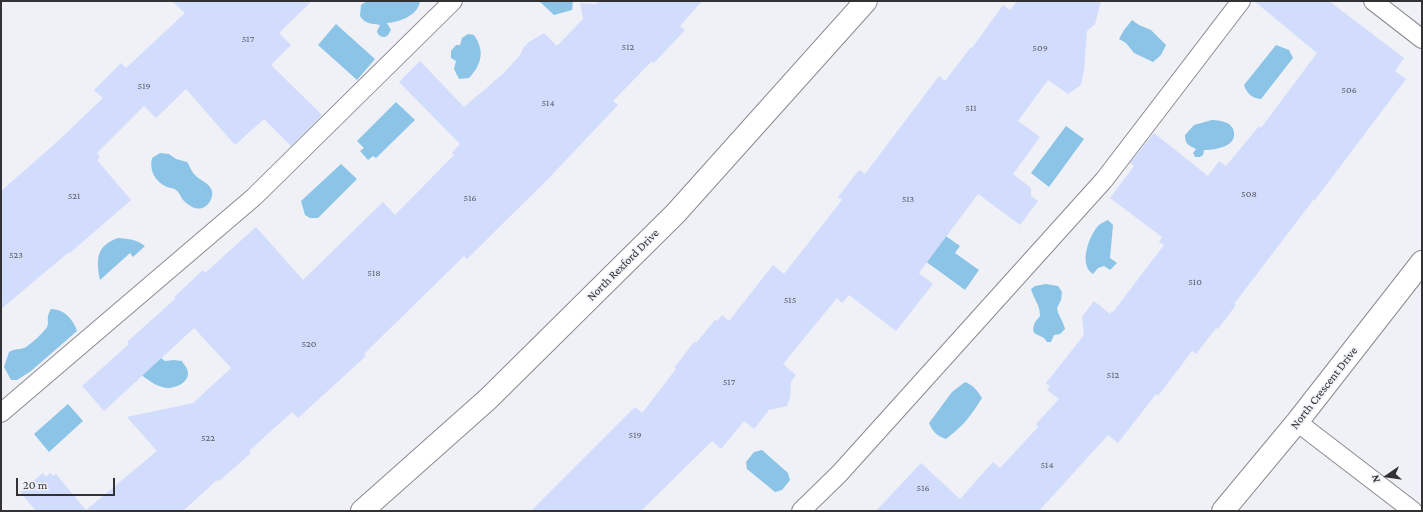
<!DOCTYPE html>
<html>
<head>
<meta charset="utf-8">
<style>
  body { margin:0 }
  #map { position:relative; width:1423px; height:512px; overflow:hidden; background:#eff1f7; font-family:"Crimson Pro",serif }
  canvas { display:block }
  .frame { position:absolute; inset:0; border:2px solid #323235; pointer-events:none }
  .north { position:absolute; left:1367px; top:456px; width:40px; height:40px; -webkit-text-stroke:3px #eff1f7; paint-order:stroke; rotate:257deg; font-size:11px; font-weight:700; line-height:16px; text-align:center; color:#323235 }
  .north::after { content:''; display:block; margin:auto; width:14px; height:18px; background:#323235; clip-path:polygon(50% 0,100% 100%,50% 72%,0 100%) }
  .scale { position:absolute; left:16px; top:478px; width:99px; height:18px; box-sizing:border-box; border:2px solid #323235; border-top:0; padding-left:5px; font-size:12px; line-height:14px; white-space:nowrap; color:#323235; -webkit-text-stroke:3px #eff1f7; paint-order:stroke }
</style>
</head>
<body>
<div id="map">
<canvas width="1423" height="512"></canvas>
<div class="frame"></div>
<div class="north">N</div>
<div class="scale">20 m</div>
</div>
<script>
const ctx = document.querySelector('canvas').getContext('2d');
ctx.lineJoin = 'round';
function paint(path, color) { ctx.fillStyle = color; ctx.fill(path, 'evenodd'); }
function stroke(path, color, width, dash) { ctx.strokeStyle = color; ctx.lineWidth = width; ctx.lineCap = dash ? 'butt' : 'round'; ctx.setLineDash(dash || []); ctx.stroke(path); }
function drawText(font, color, halo, rows, align = 'center') {
  ctx.font = font + ' "Crimson Pro",serif'; ctx.lineWidth = 3; ctx.setLineDash([]); ctx.textBaseline = 'middle'; ctx.strokeStyle = halo; ctx.fillStyle = color; for (const [text, x, y, turn = 0] of rows) {
    ctx.save(); ctx.translate(x, y); ctx.rotate((+turn || 0) * Math.PI / 180); ctx.textAlign = isNaN(turn) ? turn : align; if (halo) ctx.strokeText(text, 0, 0); ctx.fillText(text, 0, 0); ctx.restore();
  }
}
paint(new Path2D(`
  M 367,1 L 420,1 C 418,16 399,22 387,23 L 391,30 L 388,35 L 385,37 C 380,37 378,35 377,31 L 380,25 C 370,23 365,24 360,16 L 361,5 Z
  M 539,1 L 573,1 L 572,10 L 554,15 Z
  M 1132,20 L 1139,25 L 1151,30 L 1166,45 L 1161,55 L 1153,62 L 1134,53 L 1126,43 L 1119,39 L 1124,30 Z
  M 336,24 L 375,59 L 357,80 L 318,45 Z
  M 468,34 L 474,35 C 485,51 482,64 469,78 L 459,79 L 454,69 L 456,61 L 451,58 L 451,51 L 456,45 L 460,45 L 462,38 Z
  M 1276,45 L 1289,50 L 1293,58 L 1261,99 C 1252,98 1247,94 1244,85 Z
  M 396,102 L 415,120 L 376,158 L 373,156 L 368,160 L 360,151 L 364,148 L 357,141 Z
  M 1212,120 C 1217,120 1223,121 1227,123 C 1231,125 1234,129 1234,133 C 1236,147 1214,150 1204,150 L 1203,155 L 1200,157 L 1195,157 L 1193,153 L 1196,149 C 1188,145 1185,144 1185,135 L 1194,125 Z
  M 1066,126 L 1084,139 L 1049,187 L 1031,173 Z
  M 160,153 L 169,154 L 176,159 L 187,162 C 190,166 191,171 195,175 C 200,181 209,182 212,191 C 213,195 211,200 209,203 C 201,213 191,208 183,200 C 181,197 179,192 176,190 C 174,188 170,188 167,187 C 155,182 149,170 152,158 Z
  M 341,164 L 357,179 L 318,218 L 310,218 L 305,215 L 301,201 Z
  M 1108,220 L 1113,225 L 1110,258 L 1117,263 L 1110,270 L 1104,266 L 1098,268 L 1093,274 C 1078,265 1089,235 1099,225 C 1102,223 1105,221 1108,220 Z
  M 940,232 L 960,246 L 955,253 L 979,270 L 965,290 L 921,258 Z
  M 118,238 C 129,239 136,239 145,246 L 133,257 L 130,253 L 100,280 C 96,259 96,246 118,238 Z
  M 1046,284 L 1058,286 L 1062,292 L 1061,300 L 1057,308 C 1058,316 1063,320 1065,329 L 1060,334 L 1054,335 L 1051,342 L 1047,342 L 1044,338 L 1034,333 C 1032,325 1035,322 1040,316 C 1040,304 1034,300 1031,289 L 1035,286 Z
  M 51,309 C 64,309 73,319 77,331 L 31,371 L 17,380 L 11,380 L 4,367 L 9,352 C 16,348 19,350 24,348 C 28,347 45,331 47,327 C 50,321 45,319 51,309 Z
  M 161,358 L 165,361 L 174,360 L 182,361 C 183,364 186,366 187,369 C 192,381 177,388 167,388 C 157,387 146,379 139,373 Z
  M 965,382 C 973,385 977,390 982,398 C 970,417 964,425 946,439 C 937,436 933,432 929,423 L 952,392 Z
  M 68,404 L 83,421 L 49,452 L 34,434 Z
  M 762,450 L 788,473 L 790,480 L 782,490 L 775,492 L 747,469 L 746,462 L 754,452 Z`), '#8bc4e6');
paint(new Path2D(`
  M 172,1 L 312,1 L 279,33 L 291,45 L 271,65 L 322,115 L 291,146 L 264,119 L 235,145 L 186,89 L 156,118 L 144,106 L 97,153 L 100,157 L 97,160 L 131,200 L 70,253 L 69,252 L 1,309 L 1,191 L 59,140 L 103,98 L 94,90 L 121,63 L 126,68 L 185,13 Z
  M 599,1 L 702,1 L 680,26 L 685,30 L 654,63 L 652,61 L 613,101 L 618,105 L 549,178 L 467,259 L 464,256 L 364,354 L 366,356 L 298,418 L 292,412 L 249,451 L 251,453 L 219,481 L 217,480 L 183,511 L 36,511 L 20,492 L 43,473 L 46,477 L 50,473 L 53,476 L 56,474 L 86,510 L 157,451 L 127,417 L 193,403 L 231,368 L 194,328 L 104,411 L 82,386 L 129,344 L 127,342 L 176,298 L 174,297 L 203,270 L 205,273 L 256,227 L 303,280 L 383,202 L 395,215 L 454,155 L 452,153 L 460,144 L 399,82 L 420,61 L 464,107 L 504,73 L 520,55 L 524,47 L 529,42 L 544,33 L 557,46 L 583,19 L 580,3 L 596,4 Z
  M 1017,1 L 1101,1 L 1095,24 L 1087,31 L 1084,70 L 1081,85 L 1068,94 L 1048,80 L 1018,121 L 1040,137 L 1013,174 L 1031,188 L 1031,196 L 1038,201 L 1020,225 L 978,194 L 919,273 L 933,284 L 896,331 L 849,295 L 842,303 L 837,298 L 783,364 L 796,375 L 791,382 L 790,397 L 787,406 L 769,410 L 754,429 L 744,421 L 721,449 L 712,441 L 641,511 L 531,511 L 635,407 L 642,413 L 676,369 L 674,368 L 694,342 L 696,343 L 715,320 L 717,321 L 722,315 L 729,321 L 773,265 L 784,274 L 842,200 L 838,197 L 859,170 L 865,174 L 939,76 L 945,81 L 971,47 L 972,48 L 1003,5 L 1010,10 Z
  M 1254,1 L 1329,1 L 1404,58 L 1395,71 L 1406,79 L 1315,200 L 1314,199 L 1234,304 L 1236,305 L 1218,329 L 1216,328 L 1196,354 L 1192,351 L 1158,396 L 1156,394 L 1118,443 L 1108,435 L 1039,511 L 876,511 L 921,463 L 960,499 L 993,462 L 1000,468 L 1038,427 L 1036,424 L 1059,399 L 1047,390 L 1050,386 L 1046,383 L 1084,335 L 1082,317 L 1094,301 L 1110,314 L 1112,311 L 1113,312 L 1164,245 L 1159,242 L 1162,237 L 1110,198 L 1134,166 L 1130,163 L 1154,133 L 1208,176 L 1219,161 L 1226,166 L 1259,126 L 1261,128 L 1317,53 Z`), '#d2dcfc');
const lane = new Path2D(`
  M 1373,1 L 1422,39
  M 1,413 L 254,197 L 453,1
  M 1297,422 L 1413,511
  M 801,511 L 839,474 L 1104,180 L 1241,1`);
const street = new Path2D(`
  M 362,511 L 488,399 L 676,213 L 866,1
  M 1223,511 L 1297,422 L 1422,262`);
stroke(lane, '#898b90', 20);
stroke(street, '#898b90', 24);
stroke(lane, '#fff', 18);
stroke(street, '#fff', 22);
drawText('10px', '#5a5c67', null, [
  ["517",248,39],
  ["512",628,47],
  ["509",1040,48],
  ["519",144,86],
  ["506",1349,90],
  ["514",548,103],
  ["511",971,108],
  ["508",1249,194],
  ["521",74,196],
  ["516",470,198],
  ["513",908,199],
  ["523",16,255],
  ["518",374,273],
  ["510",1195,282],
  ["515",790,300],
  ["520",309,344],
  ["512",1113,375],
  ["517",729,382],
  ["519",635,435],
  ["522",208,438],
  ["514",1047,465],
  ["516",923,488]
]);
drawText('12px', '#323235', '#eff1f7', [
  ["North Rexford Drive",623,265,-45],
  ["North Crescent Drive",1324,388,-52]
]);
</script>
</body>
</html>
